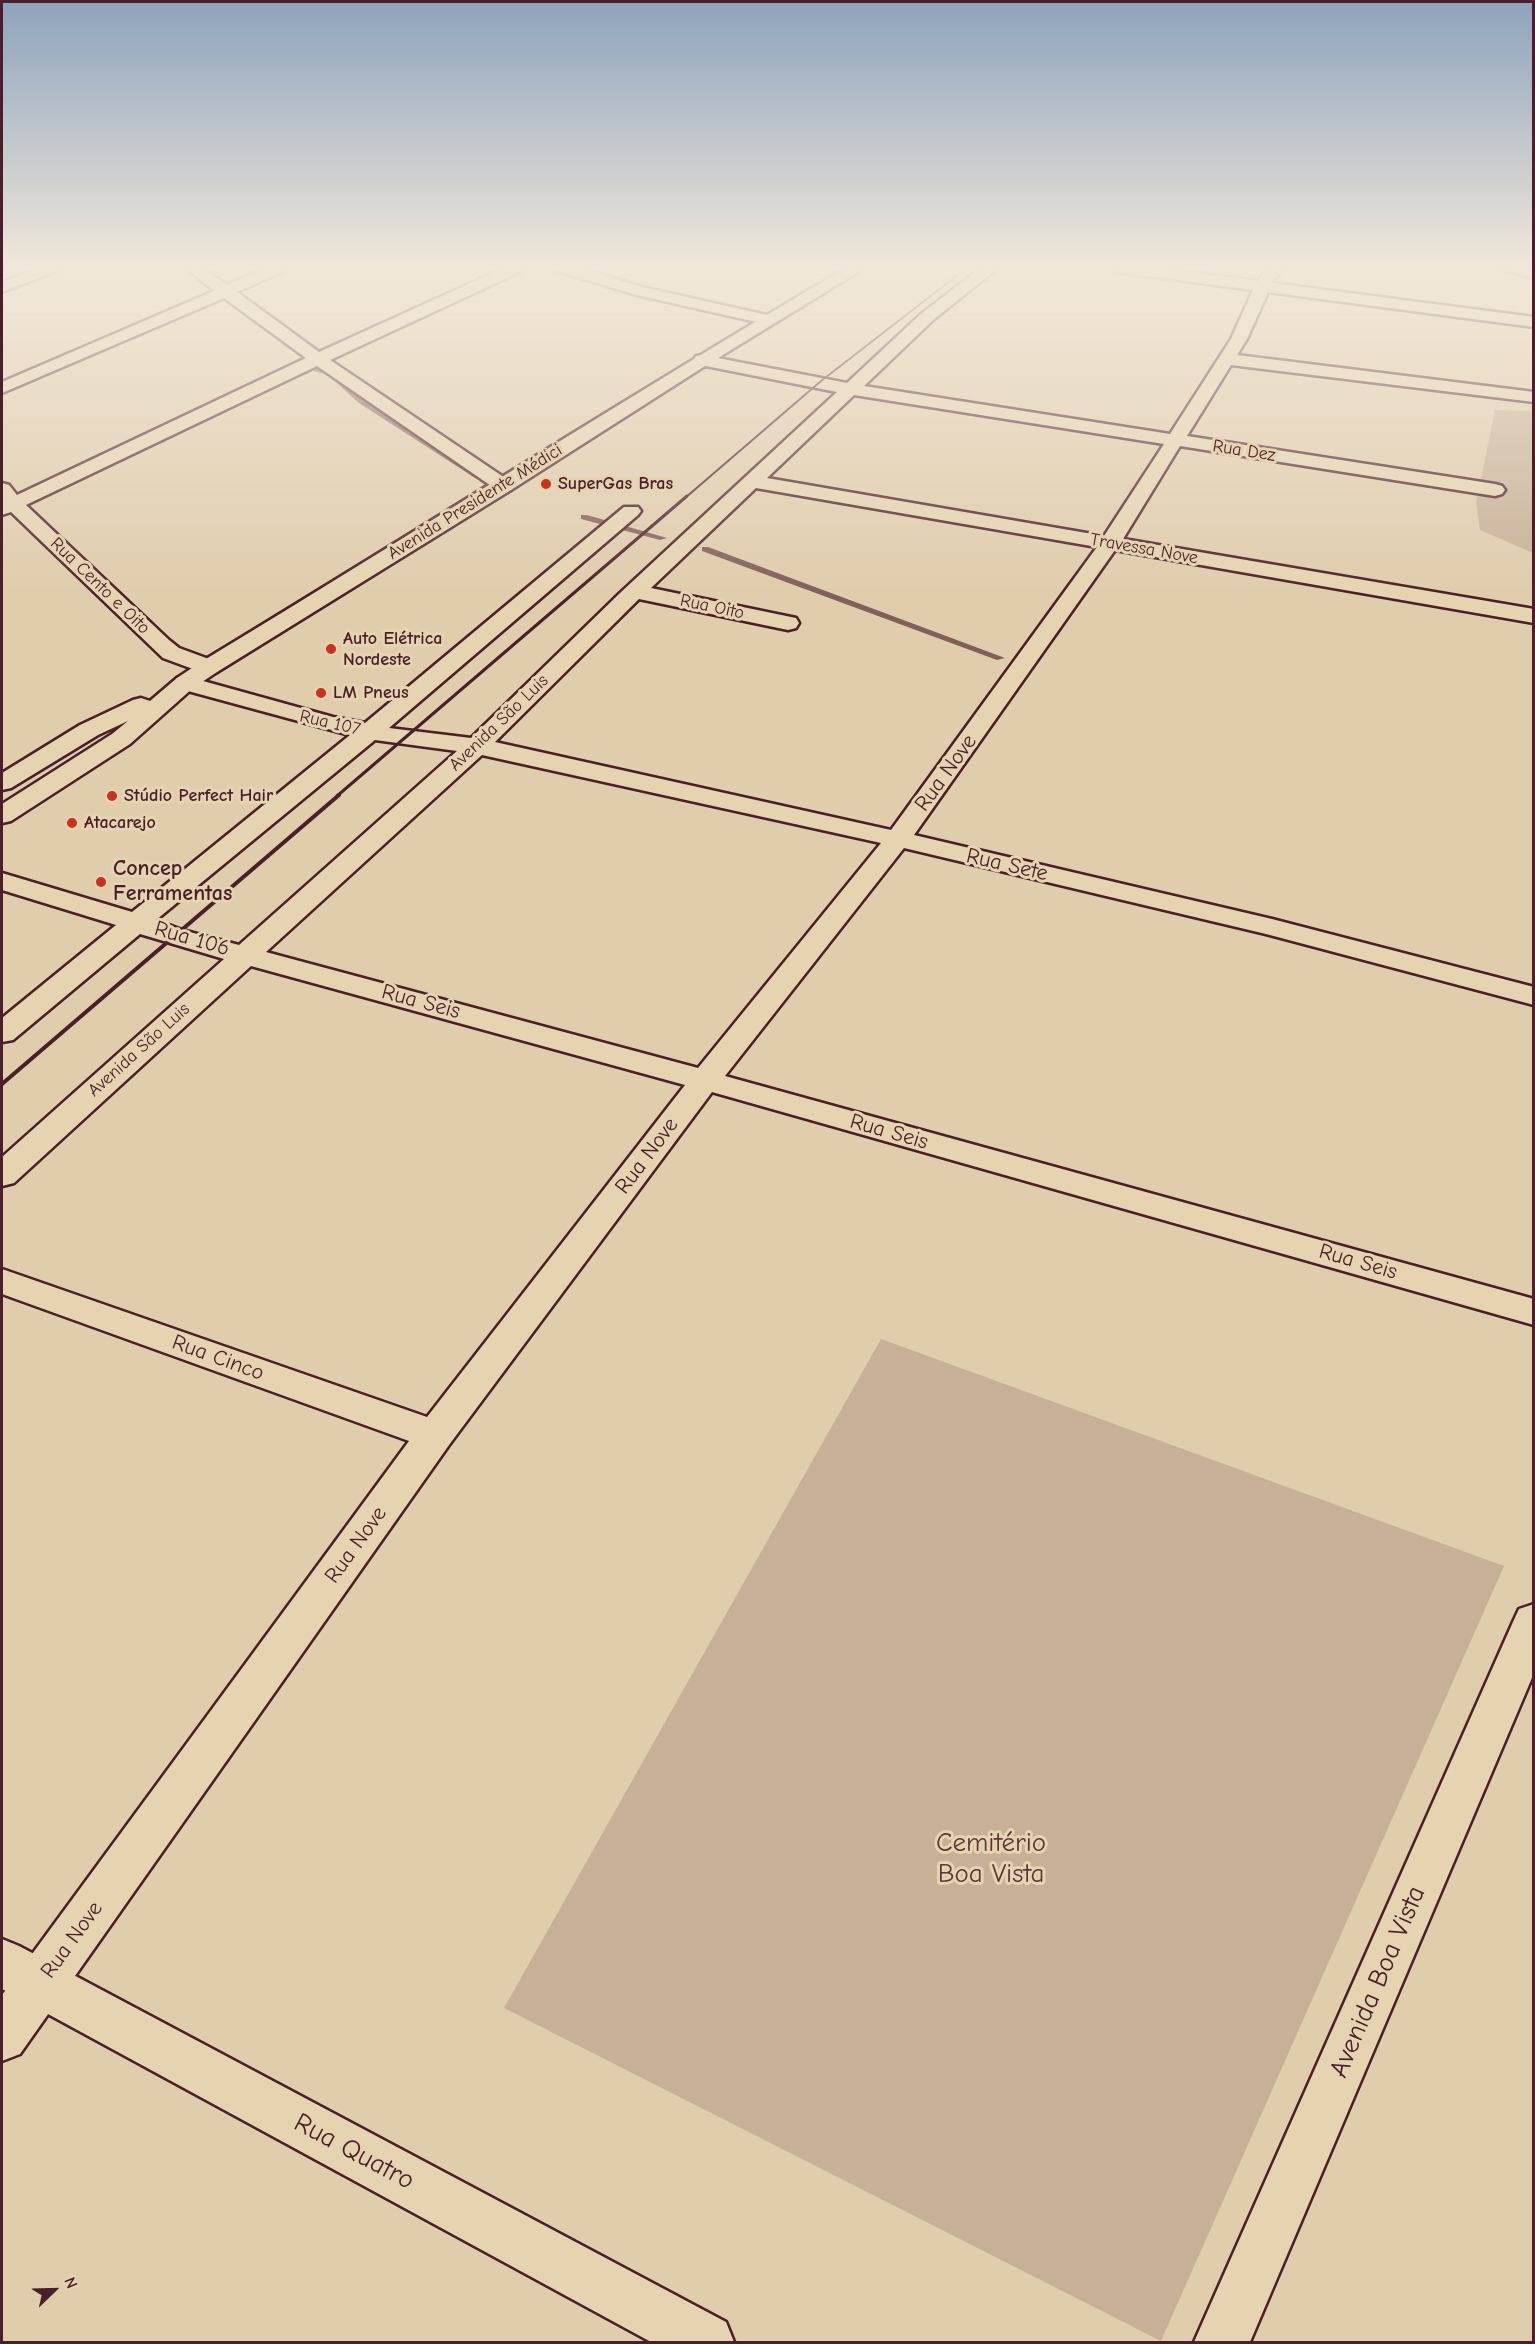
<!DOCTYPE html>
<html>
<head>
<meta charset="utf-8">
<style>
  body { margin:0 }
  #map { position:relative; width:1535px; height:2344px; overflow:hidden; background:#e0cdac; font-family:"Comic Neue",sans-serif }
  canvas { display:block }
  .frame { position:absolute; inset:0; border:3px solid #4a1f2b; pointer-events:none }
  .north { position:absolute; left:24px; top:2260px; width:60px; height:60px; -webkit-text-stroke:4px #e6d4b1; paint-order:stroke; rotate:67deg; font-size:16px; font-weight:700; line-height:24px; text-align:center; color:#4a1f2b }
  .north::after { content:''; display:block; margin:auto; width:21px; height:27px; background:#4a1f2b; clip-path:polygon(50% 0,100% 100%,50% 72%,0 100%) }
</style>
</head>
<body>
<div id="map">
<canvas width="1535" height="2344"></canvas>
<div class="frame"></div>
<div class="north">N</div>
</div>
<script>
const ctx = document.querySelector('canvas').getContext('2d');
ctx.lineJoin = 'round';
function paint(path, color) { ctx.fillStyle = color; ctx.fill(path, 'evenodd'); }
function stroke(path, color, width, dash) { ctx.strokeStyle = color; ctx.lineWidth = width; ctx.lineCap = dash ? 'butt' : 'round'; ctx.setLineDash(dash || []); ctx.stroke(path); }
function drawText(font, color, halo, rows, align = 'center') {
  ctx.font = font + ' "Comic Neue",sans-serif'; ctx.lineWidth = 6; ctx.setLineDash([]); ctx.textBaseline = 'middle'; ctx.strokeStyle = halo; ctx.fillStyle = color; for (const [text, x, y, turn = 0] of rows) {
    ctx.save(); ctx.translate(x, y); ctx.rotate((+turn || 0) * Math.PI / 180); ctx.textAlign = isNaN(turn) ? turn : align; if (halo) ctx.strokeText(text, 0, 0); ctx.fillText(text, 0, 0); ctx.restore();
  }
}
paint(new Path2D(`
  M 1495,410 L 1533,411 L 1533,553 L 1480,530 L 1476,503 Z
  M 881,1339 L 1504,1566 L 1161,2341 L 504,2008 Z`), '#c7b096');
paint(new Path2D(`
  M 315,368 L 332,373 L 365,399 L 482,476 L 475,478 L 359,403 L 328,375 L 313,371 L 313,369 Z
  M 581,515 L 587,515 L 667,538 L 660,540 L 581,519 Z
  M 702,547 L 708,547 L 1005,658 L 997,660 L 702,551 Z`), '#815f5b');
const minor = new Path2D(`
  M 41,267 L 62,267 L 60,270 L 2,292 L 2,282 Z
  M 185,267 L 202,267 L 227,285 L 269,267 L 289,267 L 287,270 L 237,292 L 319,352 L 506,267 L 526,267 L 524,270 L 330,360 L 511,482 L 514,486 L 511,490 L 497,490 L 317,366 L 26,505 L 169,640 L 179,648 L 217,662 L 221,667 L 217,672 L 209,674 L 201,672 L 163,658 L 11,512 L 2,515 L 2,483 L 9,485 L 17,495 L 306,358 L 224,298 L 2,393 L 2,382 L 214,291 Z
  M 552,267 L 576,267 L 646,288 L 776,317 L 778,320 L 770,325 L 637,295 L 554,270 Z
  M 982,267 L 999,267 L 933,320 L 864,386 L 1170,434 L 1231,339 L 1253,290 L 1117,272 L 1110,267 L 1153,267 L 1258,281 L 1268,267 L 1283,267 L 1272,283 L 1534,317 L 1534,327 L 1268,292 L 1247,339 L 1237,355 L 1534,392 L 1534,402 L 1231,365 L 1187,436 L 1495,484 L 1502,486 L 1505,490 L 1502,494 L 1495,496 L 1180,446 L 1123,539 L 1534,609 L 1534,623 L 1115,550 L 914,835 L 1272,919 L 1534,987 L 1534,1005 L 1266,934 L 904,848 L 725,1076 L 1534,1299 L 1534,1325 L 712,1092 L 449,1445 L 20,2054 L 2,2061 L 2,1995 L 409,1441 L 2,1294 L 2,1269 L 427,1417 L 685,1085 L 251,966 L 14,1183 L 2,1186 L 2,1157 L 224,959 L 140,934 L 13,1040 L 2,1042 L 2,1018 L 116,925 L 2,890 L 2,873 L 132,912 L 350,735 L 177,688 L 173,683 L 177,678 L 185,676 L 333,717 L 365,723 L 624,507 L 638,507 L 641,511 L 638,515 L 389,728 L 471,738 L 620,593 L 837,392 L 696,364 L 694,360 L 696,356 L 702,355 L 847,383 L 921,314 ZM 854,395 L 1164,444 L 1104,536 L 767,478 ZM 756,488 L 1097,547 L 891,830 L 495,742 L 639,599 L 788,630 L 796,628 L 799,623 L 796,618 L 651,588 ZM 375,740 L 457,751 L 239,945 L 182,930 L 156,920 ZM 482,755 L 881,843 L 698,1068 L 266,952 Z
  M 1500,267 L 1534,269 L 1534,278 L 1502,270 Z`);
const tertiary = new Path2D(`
  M 1534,1604 L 1534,1673 L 1250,2342 L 1194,2342 L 1513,1622 L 1519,1609 Z
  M 2,1939 L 19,1946 L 726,2322 L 734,2342 L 651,2342 L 2,1989 Z`);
const primary = new Path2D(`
  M 848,267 L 866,267 L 708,364 L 511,490 L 217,672 L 193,688 L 130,744 L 11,821 L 2,823 L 2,804 L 112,734 L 128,721 L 98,735 L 11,788 L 2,790 L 2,773 L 80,725 L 133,700 L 141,698 L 150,701 L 177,678 L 201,662 C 417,531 630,395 848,267 Z`);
stroke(minor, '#4a1f2b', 5);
stroke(tertiary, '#4a1f2b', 5);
stroke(primary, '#4a1f2b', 5);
paint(minor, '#e6d4b1');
paint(tertiary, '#e6d4b1');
paint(primary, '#e6d4b1');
stroke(new Path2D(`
  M 685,498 L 821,381 L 968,267`), '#4a1f2b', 2);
stroke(new Path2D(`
  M 337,796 L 687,496`), '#4a1f2b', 3);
stroke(new Path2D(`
  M 2,1084 L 339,795`), '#4a1f2b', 4);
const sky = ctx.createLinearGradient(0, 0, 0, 595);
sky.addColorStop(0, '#8da3bc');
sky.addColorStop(0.45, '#f1e8da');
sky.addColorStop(1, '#f1e8da00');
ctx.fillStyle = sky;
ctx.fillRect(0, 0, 1535, 595);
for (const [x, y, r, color] of [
  [546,484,6,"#c8321e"],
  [331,649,6,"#c8321e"],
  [321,693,6,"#c8321e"],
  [112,796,6,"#c8321e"],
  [72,823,6,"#c8321e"],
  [101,882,6,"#c8321e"]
]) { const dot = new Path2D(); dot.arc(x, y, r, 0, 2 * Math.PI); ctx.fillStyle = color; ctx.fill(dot); stroke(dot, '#e6d4b1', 2); }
drawText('18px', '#4a1f2b', '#e6d4b1', [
  ["Rua Dez",1244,451,9],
  ["Avenida Presidente Médici",475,502,-32],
  ["Travessa Nove",1144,549,10],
  ["Rua Cento e Oito",100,586,44],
  ["Rua Oito",712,607,12],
  ["Rua 107",330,723,13],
  ["Avenida São Luis",499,723,-44],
  ["Avenida São Luis",139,1050,-42]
]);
drawText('bold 18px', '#4a1f2b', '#e6d4b1', [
  ["SuperGas Bras",558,484],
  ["Auto Elétrica",343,639],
  ["Nordeste",343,660],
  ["LM Pneus",333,693],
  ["Stúdio Perfect Hair",124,796],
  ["Atacarejo",84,823]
], 'left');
drawText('22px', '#4a1f2b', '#e6d4b1', [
  ["Rua Nove",946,773,-54],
  ["Rua Sete",1007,865,13],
  ["Rua 106",192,939,16],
  ["Rua Seis",421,1002,15],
  ["Rua Seis",889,1132,16],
  ["Rua Nove",647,1156,-53],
  ["Rua Seis",1358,1262,16],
  ["Rua Cinco",218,1358,20],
  ["Rua Nove",356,1545,-54],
  ["Rua Nove",72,1940,-54]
]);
drawText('bold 22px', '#4a1f2b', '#e6d4b1', [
  ["Concep",113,869],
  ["Ferramentas",113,894]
], 'left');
drawText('27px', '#5d353b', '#e6d4b1', [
  ["Cemitério",991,1843],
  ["Boa Vista",991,1874]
]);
drawText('27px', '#4a1f2b', '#e6d4b1', [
  ["Avenida Boa Vista",1378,1982,-67],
  ["Rua Quatro",354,2152,28]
]);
</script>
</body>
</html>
